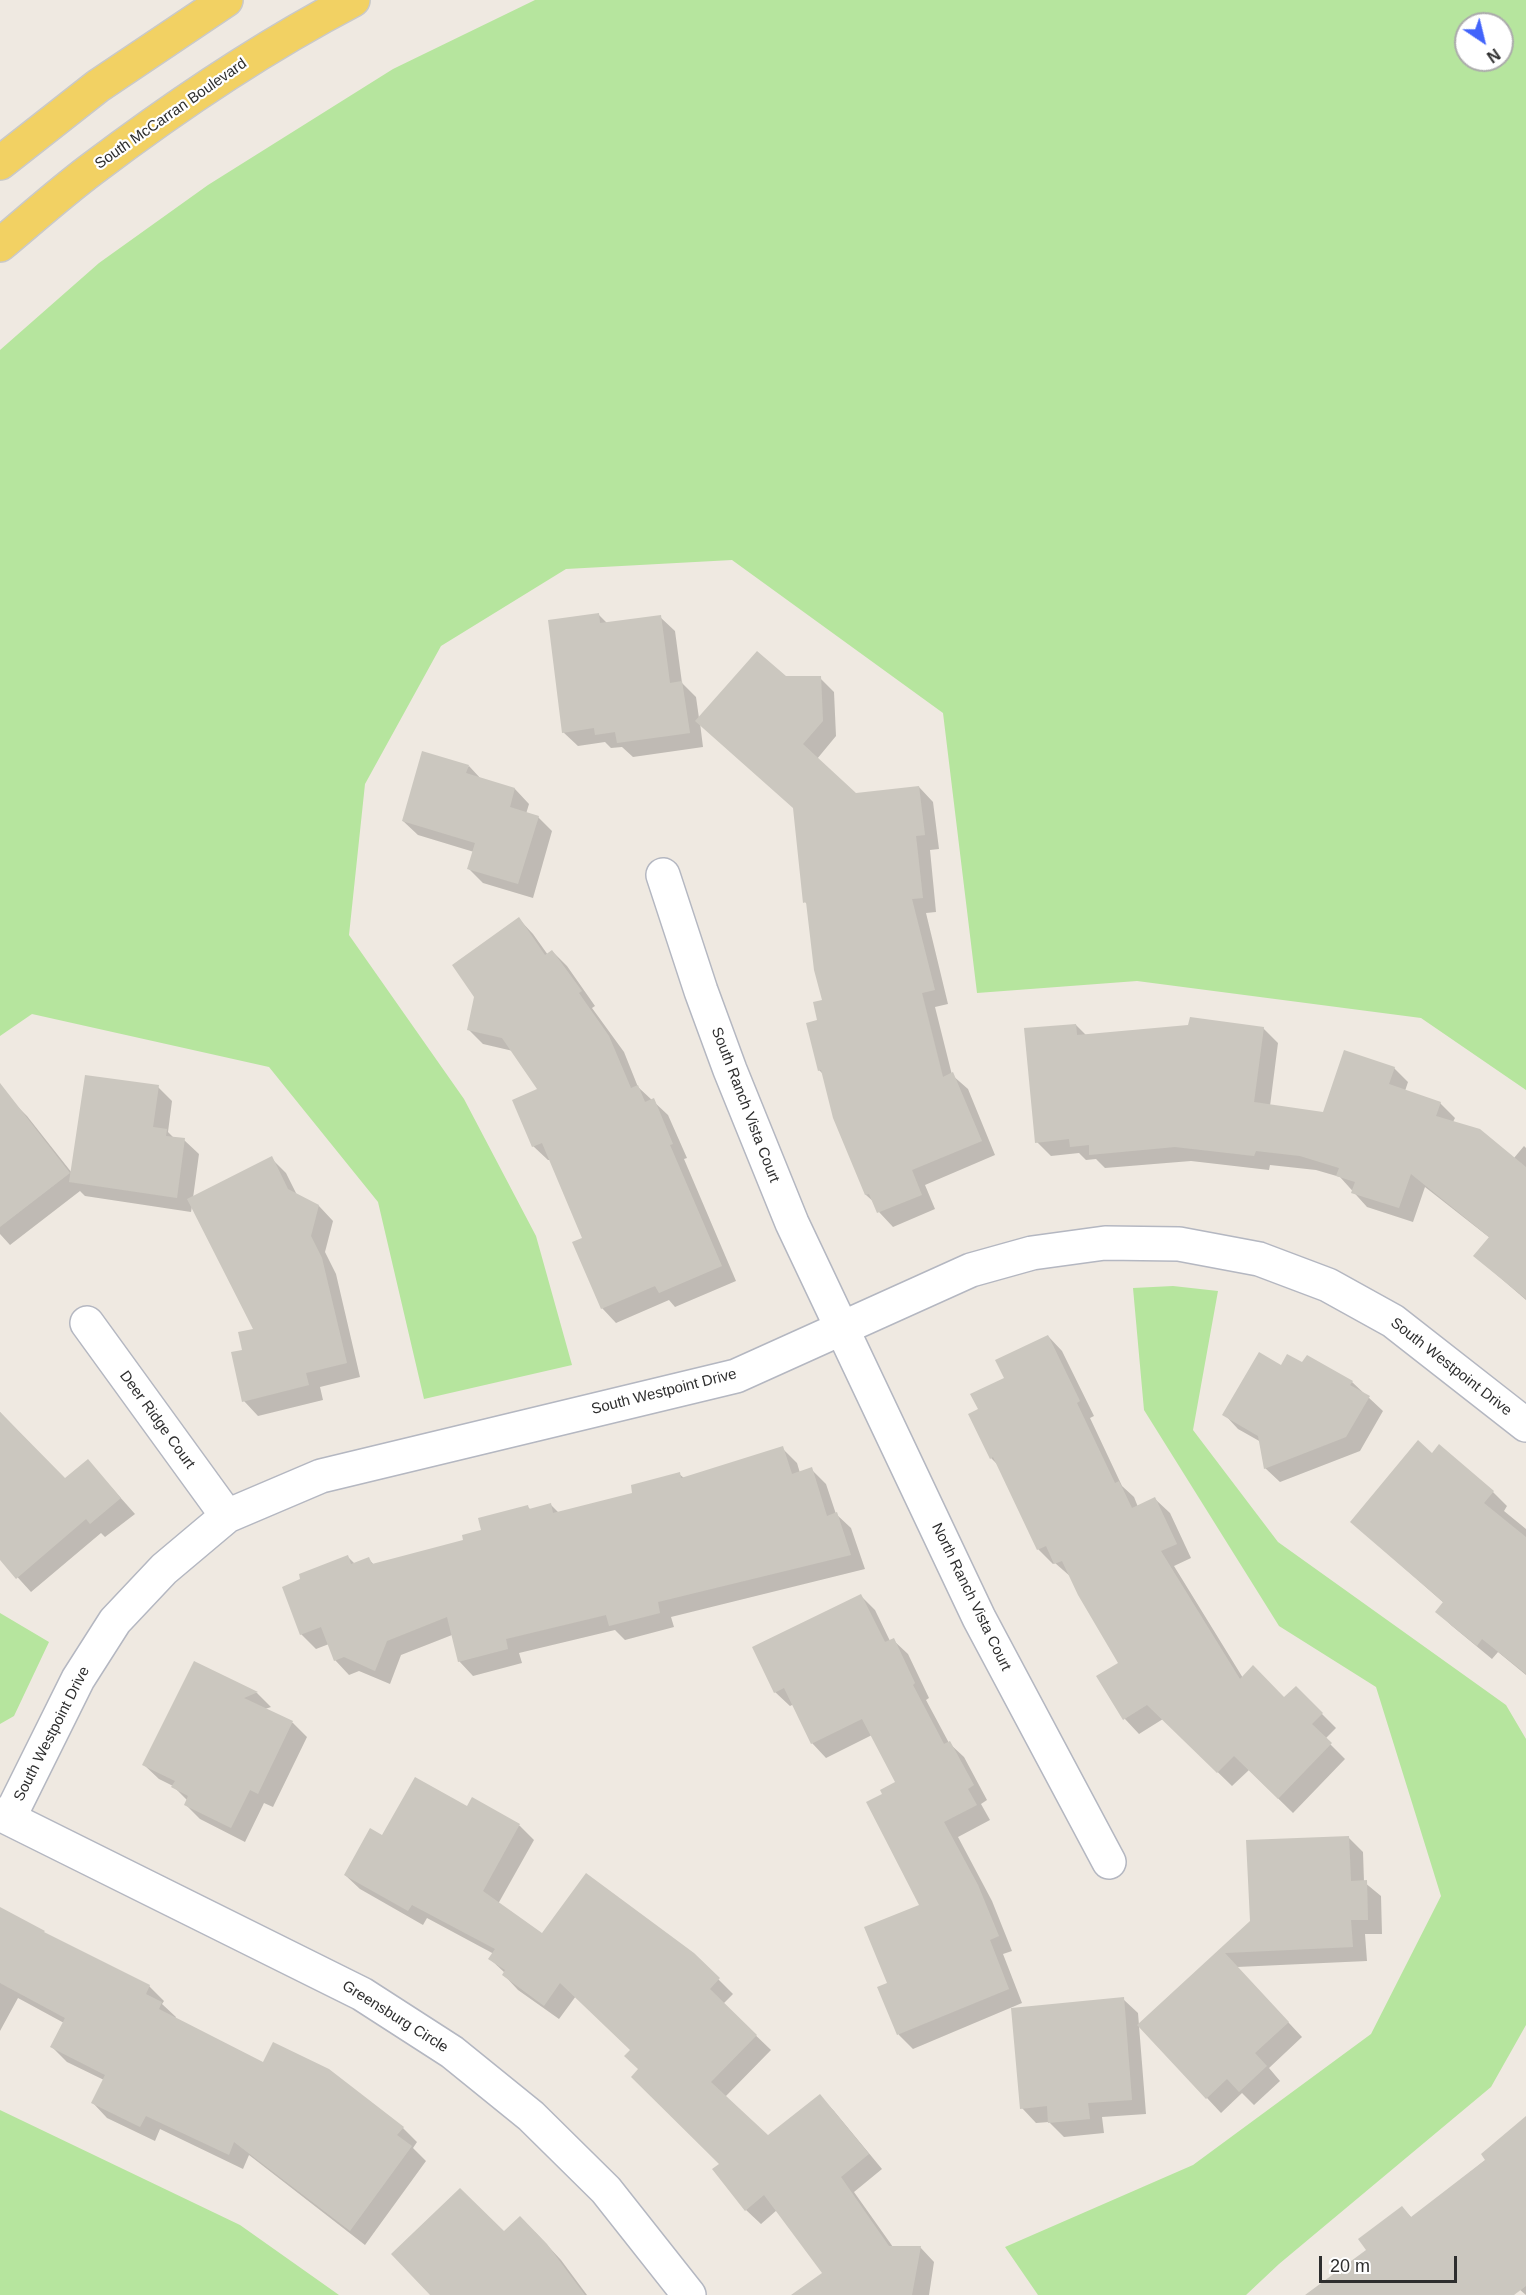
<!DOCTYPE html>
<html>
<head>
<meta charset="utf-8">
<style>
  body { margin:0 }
  #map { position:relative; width:1526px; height:2295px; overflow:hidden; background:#efe9e1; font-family:Helvetica,sans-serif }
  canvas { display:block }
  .north { position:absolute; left:1454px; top:12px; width:60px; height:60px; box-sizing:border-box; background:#fff; border:2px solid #ababab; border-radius:50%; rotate:145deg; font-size:16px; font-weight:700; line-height:24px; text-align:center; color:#2e2e2e }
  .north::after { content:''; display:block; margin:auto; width:21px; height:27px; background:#4264fb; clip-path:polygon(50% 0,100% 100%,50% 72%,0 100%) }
  .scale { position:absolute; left:1319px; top:2256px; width:138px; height:27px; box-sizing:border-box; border:3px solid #2e2e2e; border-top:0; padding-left:8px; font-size:18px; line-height:21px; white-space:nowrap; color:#2e2e2e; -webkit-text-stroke:4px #fff; paint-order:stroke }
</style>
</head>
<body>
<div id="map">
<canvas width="1526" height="2295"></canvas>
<div class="north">N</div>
<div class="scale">20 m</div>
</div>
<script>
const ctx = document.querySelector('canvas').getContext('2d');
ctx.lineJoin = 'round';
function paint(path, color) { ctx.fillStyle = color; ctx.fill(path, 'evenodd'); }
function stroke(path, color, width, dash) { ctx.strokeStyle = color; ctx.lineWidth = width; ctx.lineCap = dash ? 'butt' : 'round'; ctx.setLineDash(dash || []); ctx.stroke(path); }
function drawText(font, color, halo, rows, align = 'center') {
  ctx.font = font + ' Helvetica,sans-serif'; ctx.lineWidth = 4.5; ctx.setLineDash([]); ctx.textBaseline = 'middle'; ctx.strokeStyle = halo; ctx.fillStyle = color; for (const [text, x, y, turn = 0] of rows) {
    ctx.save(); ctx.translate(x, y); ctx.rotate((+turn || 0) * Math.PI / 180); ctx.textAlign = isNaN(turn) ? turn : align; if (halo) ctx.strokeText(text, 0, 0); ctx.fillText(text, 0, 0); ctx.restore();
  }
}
paint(new Path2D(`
  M 535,0 L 1526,0 L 1526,1090 L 1421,1018 L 1137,981 L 977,993 L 943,713 L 732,560 L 566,569 L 441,646 L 365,784 L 349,935 L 464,1099 L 536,1236 L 572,1365 L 424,1399 L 378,1202 L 269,1067 L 32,1014 L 0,1036 L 0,350 L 99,263 L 208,185 L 393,69 ZM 1466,24 L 1502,24 L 1502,60 L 1466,60 Z
  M 1173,1286 L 1218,1291 L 1193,1430 L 1278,1542 L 1506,1705 L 1526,1739 L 1526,2025 L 1491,2087 L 1279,2264 L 1246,2295 L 1038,2295 L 1005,2247 L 1193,2165 L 1371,2034 L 1441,1896 L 1376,1687 L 1279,1626 L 1144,1410 L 1133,1288 Z
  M 0,1613 L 49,1642 L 14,1716 L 0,1724 Z
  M 0,2110 L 240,2225 L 339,2295 L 0,2295 Z`), '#b6e59e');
paint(new Path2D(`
  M 598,614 L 608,624 L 660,617 L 675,631 L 682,683 L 696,697 L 699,718 L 785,678 L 820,678 L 834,692 L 836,736 L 817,759 L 855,794 L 919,787 L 933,802 L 939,849 L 930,850 L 936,912 L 926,913 L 948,1004 L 935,1007 L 952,1075 L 968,1089 L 995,1155 L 925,1185 L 935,1209 L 893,1227 L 879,1212 L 875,1203 L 866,1195 L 824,1075 L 819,1070 L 819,1022 L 823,1002 L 808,905 L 805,902 L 795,809 L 700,723 L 703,747 L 633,757 L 622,747 L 611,748 L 605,742 L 578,746 L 563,732 Z
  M 469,766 L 482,780 L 515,789 L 529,804 L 526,814 L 538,817 L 552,831 L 533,898 L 483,883 L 469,869 L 474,852 L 418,835 L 403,821 Z
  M 519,919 L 533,934 L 548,955 L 552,951 L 567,966 L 595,1006 L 592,1008 L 624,1052 L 638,1087 L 668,1115 L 687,1158 L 684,1159 L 736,1281 L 675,1307 L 669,1300 L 616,1323 L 602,1308 L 584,1238 L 550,1160 L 548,1160 L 533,1146 L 540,1090 L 513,1051 L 483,1044 L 469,1030 Z
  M 1076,1025 L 1087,1036 L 1263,1028 L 1278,1043 L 1270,1106 L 1324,1114 L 1394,1068 L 1408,1082 L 1405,1091 L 1440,1103 L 1455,1118 L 1453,1122 L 1514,1158 L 1524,1146 L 1526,1148 L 1526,1300 L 1475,1256 L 1490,1238 L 1425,1187 L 1413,1222 L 1367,1207 L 1340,1177 L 1316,1170 L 1270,1165 L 1269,1170 L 1191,1161 L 1105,1168 L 1096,1159 L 1086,1160 L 1079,1153 L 1051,1156 L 1037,1142 Z
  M 158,1087 L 172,1101 L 168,1132 L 174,1138 L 184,1140 L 199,1154 L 193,1198 L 271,1158 L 286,1173 L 297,1195 L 319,1206 L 333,1221 L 325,1252 L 336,1274 L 360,1377 L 320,1387 L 323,1400 L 258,1416 L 244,1401 L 244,1351 L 255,1330 L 192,1206 L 191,1212 L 85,1196 L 80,1191 L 10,1245 L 0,1234 L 0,1112 L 13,1102 L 27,1116 L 72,1173 Z
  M 1048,1336 L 1062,1351 L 1094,1416 L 1090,1418 L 1122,1486 L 1134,1497 L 1138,1507 L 1155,1499 L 1170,1513 L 1191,1558 L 1174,1566 L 1243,1678 L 1284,1699 L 1296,1688 L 1336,1728 L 1325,1739 L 1345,1759 L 1293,1813 L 1249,1770 L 1232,1786 L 1163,1719 L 1139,1734 L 1125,1719 L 1098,1677 L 1120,1663 L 1071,1577 L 1055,1563 L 1053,1564 L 1038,1549 L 998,1465 L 991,1458 L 980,1410 L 1006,1378 Z
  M 1307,1357 L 1352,1382 L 1383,1411 L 1360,1451 L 1280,1482 L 1265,1468 L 1261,1442 L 1238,1429 L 1224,1414 L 1303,1365 Z
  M 0,1412 L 65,1480 L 88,1461 L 135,1514 L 105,1537 L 101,1533 L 31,1592 L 0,1558 Z
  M 782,1448 L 797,1463 L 800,1473 L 811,1469 L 826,1484 L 836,1514 L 851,1528 L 865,1569 L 671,1617 L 674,1627 L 625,1640 L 615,1630 L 519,1653 L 522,1663 L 473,1676 L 459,1661 L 452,1635 L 401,1655 L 390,1684 L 359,1671 L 349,1675 L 335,1660 L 329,1644 L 316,1649 L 301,1634 L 347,1556 L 355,1564 L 369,1559 L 374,1565 L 465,1541 L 528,1507 L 531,1510 L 551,1505 L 559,1513 L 634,1494 L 679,1474 L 684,1478 Z
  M 1432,1455 L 1493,1492 L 1507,1506 L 1504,1511 L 1526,1529 L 1526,1675 L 1498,1652 L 1492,1659 L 1452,1626 L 1437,1612 L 1444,1603 L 1352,1522 Z
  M 861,1596 L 875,1610 L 890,1641 L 893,1640 L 908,1654 L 929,1698 L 926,1700 L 949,1743 L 964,1757 L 987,1800 L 981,1804 L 990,1820 L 958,1837 L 992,1901 L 1012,1951 L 1003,1954 L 1022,2003 L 913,2049 L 899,2035 L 879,1988 L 889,1984 L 922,1905 L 884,1794 L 897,1782 L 872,1735 L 826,1758 L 812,1743 L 794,1704 L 790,1706 L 775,1692 Z
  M 194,1663 L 257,1693 L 271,1707 L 265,1709 L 293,1723 L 307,1737 L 273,1807 L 264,1803 L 245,1842 L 200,1819 L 186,1805 L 188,1801 L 173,1786 L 159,1779 L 144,1765 Z
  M 473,1799 L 520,1826 L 534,1840 L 498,1904 L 542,1936 L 693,1954 L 733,1994 L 723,2004 L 771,2050 L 725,2097 L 768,2137 L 820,2096 L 834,2111 L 882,2169 L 854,2192 L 893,2247 L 920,2247 L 934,2262 L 929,2295 L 824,2295 L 824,2274 L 777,2210 L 761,2224 L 746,2210 L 721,2164 L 640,2070 L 632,2050 L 576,1996 L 559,2019 L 518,1990 L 504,1975 L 505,1973 L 490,1959 L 494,1954 L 427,1918 L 423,1925 L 360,1889 L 345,1875 L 382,1837 L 468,1808 Z
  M 1348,1837 L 1363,1852 L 1364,1882 L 1381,1896 L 1382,1934 L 1365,1934 L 1367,1961 L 1237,1967 L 1302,2037 L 1269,2068 L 1280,2081 L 1254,2105 L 1242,2093 L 1221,2113 L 1139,2025 Z
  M 2,1910 L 48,1936 L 149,1986 L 164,2001 L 162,2004 L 176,2017 L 175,2019 L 264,2064 L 403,2128 L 417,2142 L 413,2148 L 426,2161 L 365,2245 L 249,2155 L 243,2169 L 160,2129 L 155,2141 L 107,2118 L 93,2103 L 104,2080 L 67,2062 L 52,2047 L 64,2023 L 18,1998 L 0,2031 L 0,1914 Z
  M 1123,1999 L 1138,2013 L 1146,2114 L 1102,2117 L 1104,2133 L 1064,2137 L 1049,2122 L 1036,2123 L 1022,2108 Z
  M 1526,2128 L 1526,2295 L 1519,2289 L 1511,2295 L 1325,2295 L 1368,2250 L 1402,2208 L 1412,2218 Z
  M 535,2232 L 561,2260 L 587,2295 L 431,2295 L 504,2233 Z`), '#0003');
paint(new Path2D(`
  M 599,613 L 600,623 L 661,615 L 670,683 L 682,681 L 690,733 L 617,743 L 615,732 L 595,735 L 594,728 L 562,733 L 548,620 Z
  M 757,651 L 786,676 L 821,676 L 823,721 L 803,744 L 856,793 L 919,786 L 925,835 L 916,836 L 923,898 L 912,899 L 935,990 L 922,993 L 943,1077 L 953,1072 L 982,1141 L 912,1170 L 922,1195 L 877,1213 L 869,1194 L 865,1195 L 833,1118 L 821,1070 L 818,1071 L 806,1023 L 817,1020 L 813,1002 L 822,1000 L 814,970 L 806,902 L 803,903 L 793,808 L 695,721 Z
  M 422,751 L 469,765 L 466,773 L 515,788 L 510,807 L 539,816 L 518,884 L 467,869 L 475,843 L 402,821 Z
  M 519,917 L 545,955 L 552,950 L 582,991 L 579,993 L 609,1036 L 631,1088 L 638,1085 L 645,1102 L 654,1098 L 673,1144 L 670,1145 L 722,1266 L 659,1293 L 655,1286 L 601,1309 L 572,1242 L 582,1238 L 542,1143 L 532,1147 L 512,1100 L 537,1089 L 502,1038 L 467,1030 L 474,997 L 452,965 Z
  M 1190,1017 L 1264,1027 L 1254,1102 L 1323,1112 L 1344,1050 L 1395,1067 L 1389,1084 L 1441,1102 L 1436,1116 L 1480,1129 L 1526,1167 L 1526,1299 L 1473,1256 L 1489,1237 L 1411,1174 L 1399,1208 L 1351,1193 L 1355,1182 L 1336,1176 L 1339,1168 L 1300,1156 L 1256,1151 L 1254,1156 L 1175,1147 L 1089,1155 L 1089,1145 L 1070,1147 L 1069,1139 L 1035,1143 L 1024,1028 L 1076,1024 L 1077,1035 L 1188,1025 Z
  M 85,1075 L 159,1085 L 153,1127 L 167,1129 L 166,1136 L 185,1138 L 177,1198 L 69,1182 Z
  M 0,1083 L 70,1173 L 0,1227 Z
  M 272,1156 L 288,1189 L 319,1205 L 311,1236 L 322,1258 L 347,1363 L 306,1373 L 309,1385 L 242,1402 L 231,1352 L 242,1350 L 238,1332 L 253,1329 L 187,1199 Z
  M 1048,1335 L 1080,1401 L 1077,1403 L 1115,1483 L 1119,1481 L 1132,1508 L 1155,1497 L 1177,1544 L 1161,1551 L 1240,1679 L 1253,1665 L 1284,1697 L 1296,1686 L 1323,1713 L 1312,1724 L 1332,1743 L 1278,1799 L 1234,1756 L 1217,1773 L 1147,1705 L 1123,1720 L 1096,1676 L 1118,1663 L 1078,1595 L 1062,1561 L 1054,1564 L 1046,1546 L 1037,1550 L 993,1457 L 990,1459 L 968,1414 L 978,1409 L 970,1394 L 1004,1378 L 995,1360 Z
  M 1259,1352 L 1281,1365 L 1287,1354 L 1302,1362 L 1307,1355 L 1353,1381 L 1350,1385 L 1370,1396 L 1346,1437 L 1264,1469 L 1258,1436 L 1222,1415 Z
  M 0,1412 L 65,1478 L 88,1459 L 121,1498 L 90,1524 L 86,1519 L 16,1579 L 0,1560 Z
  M 1418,1440 L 1432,1453 L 1439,1444 L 1494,1491 L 1484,1503 L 1526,1537 L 1526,1674 L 1482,1639 L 1477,1646 L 1435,1612 L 1443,1602 L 1350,1522 Z
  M 783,1446 L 792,1474 L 812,1467 L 827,1516 L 837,1512 L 851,1555 L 658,1602 L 660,1613 L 609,1626 L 606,1615 L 506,1639 L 508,1649 L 458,1662 L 447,1617 L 387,1641 L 375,1671 L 344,1657 L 334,1661 L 321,1627 L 300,1635 L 282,1587 L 300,1579 L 299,1574 L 348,1555 L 351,1564 L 369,1557 L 372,1564 L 463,1540 L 462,1535 L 481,1530 L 478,1518 L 528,1505 L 529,1509 L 551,1503 L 553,1513 L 632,1493 L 631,1485 L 680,1472 L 681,1478 Z
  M 861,1594 L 885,1642 L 894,1638 L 915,1683 L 913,1685 L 944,1744 L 950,1741 L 974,1785 L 968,1789 L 977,1805 L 944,1822 L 978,1885 L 999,1936 L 990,1940 L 1009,1989 L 897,2035 L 877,1987 L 887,1983 L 864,1927 L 919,1905 L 866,1802 L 882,1794 L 880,1790 L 895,1782 L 862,1719 L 811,1744 L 784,1688 L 774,1693 L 752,1647 Z
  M 194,1661 L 258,1692 L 244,1698 L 293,1721 L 258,1794 L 250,1790 L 231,1828 L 184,1805 L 188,1796 L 171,1787 L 175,1781 L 142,1765 Z
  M 415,1777 L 467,1806 L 472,1797 L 520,1824 L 483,1891 L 542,1933 L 586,1873 L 694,1953 L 720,1978 L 710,1989 L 757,2035 L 711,2082 L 768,2135 L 820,2094 L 869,2154 L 841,2177 L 889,2246 L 921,2246 L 912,2295 L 791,2295 L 822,2273 L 764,2195 L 745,2211 L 712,2169 L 719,2164 L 631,2077 L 638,2069 L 624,2056 L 630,2050 L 560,1983 L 544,2006 L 502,1975 L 505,1970 L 488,1959 L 495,1949 L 412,1905 L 408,1911 L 344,1875 L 370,1828 L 382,1835 Z
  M 1349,1836 L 1351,1881 L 1367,1880 L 1368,1920 L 1351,1920 L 1353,1947 L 1225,1953 L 1289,2022 L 1255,2053 L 1267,2066 L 1239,2092 L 1227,2079 L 1206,2099 L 1137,2025 L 1250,1921 L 1246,1840 Z
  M 0,1907 L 45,1931 L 44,1932 L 150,1985 L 146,1994 L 162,2002 L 159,2009 L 263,2062 L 273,2042 L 329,2069 L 404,2127 L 397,2135 L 412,2146 L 350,2231 L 234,2142 L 229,2155 L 146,2116 L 140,2127 L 91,2103 L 105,2075 L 50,2047 L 65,2018 L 0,1983 Z
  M 1124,1997 L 1132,2100 L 1088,2103 L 1090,2119 L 1048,2123 L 1047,2106 L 1020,2109 L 1011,2008 Z
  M 1526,2116 L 1526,2286 L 1514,2295 L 1305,2295 L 1366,2250 L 1358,2239 L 1402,2206 L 1411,2217 L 1485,2160 L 1481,2154 Z
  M 460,2188 L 504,2231 L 520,2216 L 547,2244 L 585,2295 L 430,2295 L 391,2254 Z`), '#cbc7bf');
const street = new Path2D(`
  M 663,875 L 701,991 L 730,1070 L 792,1223 L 979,1618 L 1109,1862
  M 87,1323 L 227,1516
  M 0,1814 L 362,1994 L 452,2052 L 531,2116 L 606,2190 L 689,2295
  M 9,1818 L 78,1679 L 115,1621 L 164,1569 L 227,1516 L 321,1476 L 736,1376 L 971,1270 L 1032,1253 L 1105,1243 L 1179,1244 L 1259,1259 L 1328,1285 L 1393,1321 L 1526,1425`);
const primary = new Path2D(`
  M 0,163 L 98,86 L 226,0
  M 0,245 C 30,220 60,193 92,169 C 174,107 261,48 353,0`);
stroke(street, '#b4b7c1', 36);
stroke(primary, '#c9c9c9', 36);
stroke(street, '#fff', 33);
stroke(primary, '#f2d163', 33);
drawText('15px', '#2e2e2e', '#fff', [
  ["South McCarran Boulevard",171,114,-35],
  ["South Ranch Vista Court",745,1105,69],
  ["South Westpoint Drive",1451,1367,38],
  ["South Westpoint Drive",664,1392,-14],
  ["Deer Ridge Court",157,1420,54],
  ["North Ranch Vista Court",971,1597,64],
  ["South Westpoint Drive",52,1734,-63],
  ["Greensburg Circle",395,2017,32]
]);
</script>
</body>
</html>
